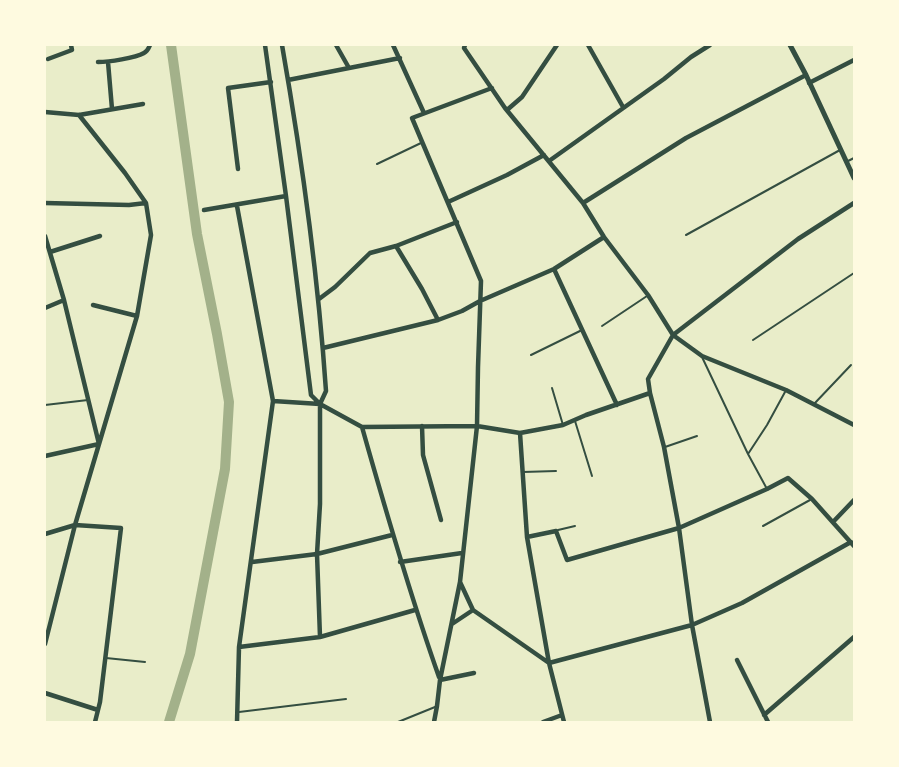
<!DOCTYPE html>
<html>
<head>
<meta charset="utf-8">
<style>
  body { margin:0 }
  #map { position:relative; width:899px; height:767px; overflow:hidden; background:#e9edc9; font-family:"DejaVu Sans",sans-serif }
  canvas { display:block }
  .frame { position:absolute; inset:0; border:46px solid #fefae0; pointer-events:none }
</style>
</head>
<body>
<div id="map">
<canvas width="899" height="767"></canvas>
<div class="frame"></div>
</div>
<script>
const ctx = document.querySelector('canvas').getContext('2d');
ctx.lineJoin = 'round';
function stroke(path, color, width, dash) { ctx.strokeStyle = color; ctx.lineWidth = width; ctx.lineCap = dash ? 'butt' : 'round'; ctx.setLineDash(dash || []); ctx.stroke(path); }
stroke(new Path2D(`
  M 169,722 L 190,654 L 225,469 L 229,402 L 217,334 L 197,234 L 171,45`), '#a3b18a', 10);
stroke(new Path2D(`
  M 848,161 L 854,158
  M 377,164 L 421,143
  M 686,235 L 840,150
  M 602,326 L 647,296
  M 753,340 L 854,273
  M 531,355 L 582,330
  M 702,357 L 748,454 L 767,489
  M 552,388 L 563,425
  M 814,404 L 851,365
  M 45,405 L 88,400
  M 575,421 L 592,476
  M 665,447 L 697,436
  M 748,454 L 767,425 L 785,392
  M 523,472 L 556,471
  M 763,526 L 810,500
  M 558,530 L 575,526
  M 106,658 L 145,662
  M 239,712 L 346,699
  M 398,722 L 435,707`), '#344e41', 2);
stroke(new Path2D(`
  M 265,45 L 286,196 L 311,395 L 320,404
  M 282,45 C 302,159 318,275 326,391 L 320,404 L 320,504 L 317,554 L 320,637
  M 336,45 L 349,68
  M 393,45 L 424,113
  M 465,45 L 464,48 L 505,108 L 583,203 L 604,237 L 648,295 L 673,335 L 702,356 L 786,390 L 854,425
  M 588,45 L 623,107
  M 48,59 L 72,50 L 71,45
  M 98,62 C 109,62 135,58 144,53 C 148,51 148,49 150,45
  M 108,62 L 112,109
  M 288,80 L 400,58
  M 809,83 L 854,60
  M 507,110 L 522,97 L 557,45
  M 45,112 L 79,115 L 143,104
  M 549,161 L 664,79 L 691,57 L 710,45
  M 238,169 L 228,88 L 271,82
  M 448,202 L 507,175 L 544,155
  M 45,203 L 129,205 L 146,203
  M 583,203 L 686,138 L 806,75
  M 237,206 L 273,401 L 239,647 L 237,722
  M 204,210 L 286,196
  M 45,236 L 64,300 L 99,444 L 45,456
  M 396,246 L 422,289 L 438,320
  M 50,252 L 100,236
  M 554,269 L 617,405
  M 319,299 L 335,287 L 370,253 L 396,246 L 457,222
  M 93,305 L 137,316
  M 45,308 L 64,300
  M 323,348 L 438,320 L 462,311 L 480,301 L 554,269 L 604,237
  M 273,401 L 320,404 L 362,427 L 477,426 L 520,433 L 563,425 L 586,415 L 650,393
  M 422,426 L 423,455 L 441,520
  M 362,427 C 386,512 410,595 439,677
  M 520,433 L 527,537 L 549,663 L 564,722
  M 833,522 L 854,500
  M 45,534 L 75,525 L 121,528 L 100,702 L 95,722
  M 527,537 L 556,531 L 567,560 L 679,528 L 767,489 L 788,478 L 812,499 L 854,546
  M 252,562 L 317,554 L 392,535
  M 400,562 L 462,553
  M 460,582 L 473,610
  M 473,610 L 549,663
  M 452,624 L 473,610
  M 45,644 L 75,525 L 137,316 L 151,235 L 146,203 L 125,173 L 79,115
  M 239,647 L 320,637 L 415,610
  M 737,660 L 768,722
  M 549,663 L 692,625 L 742,603 L 851,542
  M 440,680 L 474,673
  M 45,693 L 98,710
  M 764,715 L 854,637
  M 434,722 L 437,706 L 440,680 L 460,582 L 477,426 L 478,367 L 481,281 L 412,118 L 492,88
  M 543,722 L 562,715
  M 710,722 L 692,625 L 679,528 L 664,447 L 650,393 L 648,379 L 673,335 L 798,239 L 854,203`), '#344e41', 4.5);
stroke(new Path2D(`
  M 790,45 L 806,75 L 854,178`), '#344e41', 5);
</script>
</body>
</html>
